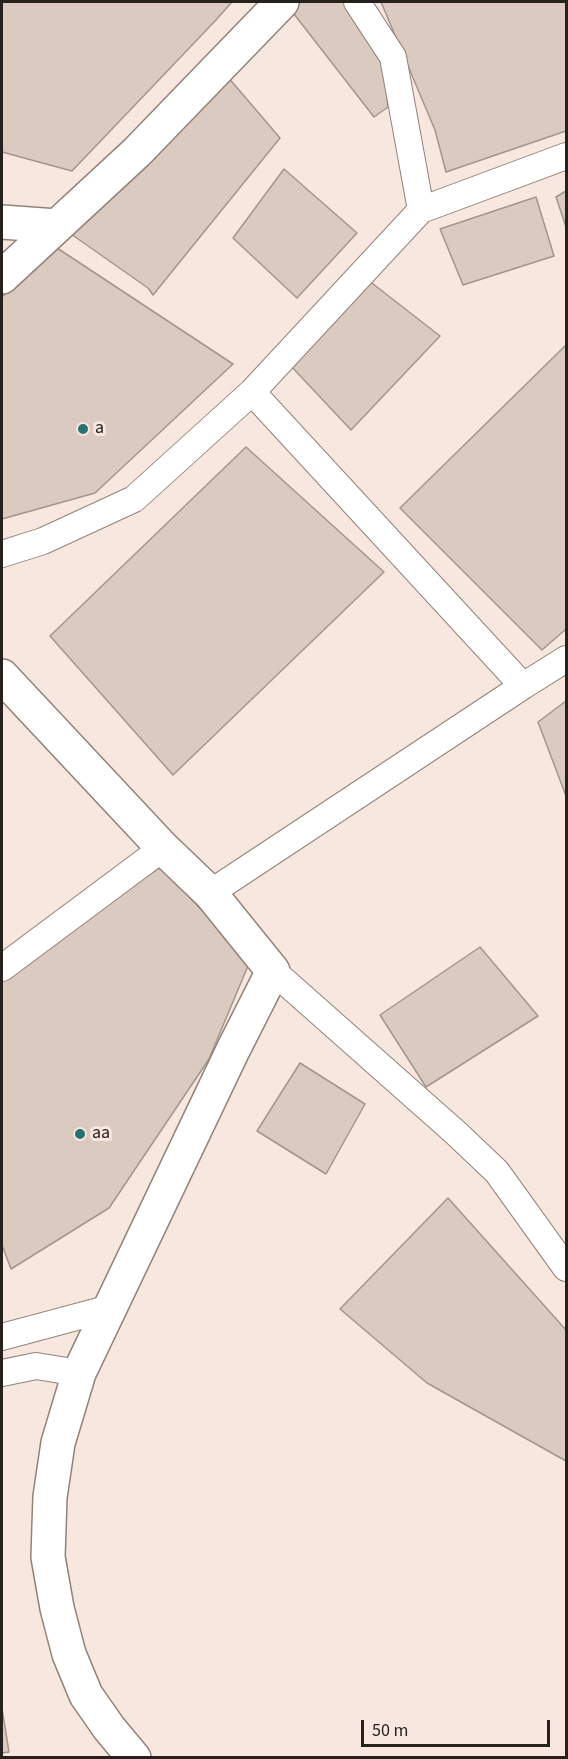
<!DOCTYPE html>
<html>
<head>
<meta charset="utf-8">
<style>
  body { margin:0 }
  #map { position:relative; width:568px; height:1759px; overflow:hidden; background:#f7e7de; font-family:"Source Sans 3",sans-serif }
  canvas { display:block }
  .frame { position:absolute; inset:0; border:3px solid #27211d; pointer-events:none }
  .scale { position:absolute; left:361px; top:1720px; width:189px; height:27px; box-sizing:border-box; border:3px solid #27211d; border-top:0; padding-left:8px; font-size:18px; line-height:21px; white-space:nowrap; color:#27211d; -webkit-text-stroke:4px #f7e7de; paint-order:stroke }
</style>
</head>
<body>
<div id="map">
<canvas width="568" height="1759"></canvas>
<div class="frame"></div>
<div class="scale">50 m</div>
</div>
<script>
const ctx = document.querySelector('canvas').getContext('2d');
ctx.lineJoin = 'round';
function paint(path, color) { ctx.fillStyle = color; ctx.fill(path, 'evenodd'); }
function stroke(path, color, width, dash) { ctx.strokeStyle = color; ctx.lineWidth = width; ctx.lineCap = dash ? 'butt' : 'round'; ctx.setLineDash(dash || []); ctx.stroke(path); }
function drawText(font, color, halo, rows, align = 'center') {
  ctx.font = font + ' "Source Sans 3",sans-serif'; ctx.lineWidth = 6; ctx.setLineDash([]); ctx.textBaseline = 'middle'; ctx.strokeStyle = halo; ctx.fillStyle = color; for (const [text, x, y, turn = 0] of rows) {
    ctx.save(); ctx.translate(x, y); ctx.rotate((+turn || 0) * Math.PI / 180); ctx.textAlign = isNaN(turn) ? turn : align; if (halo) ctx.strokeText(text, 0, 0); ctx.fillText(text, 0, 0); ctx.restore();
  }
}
const building = new Path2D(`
  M 2,2 L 232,2 L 215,21 L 72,171 L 2,152 Z
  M 290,2 L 347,2 L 383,53 L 388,107 L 374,117 L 287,5 Z
  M 381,2 L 566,2 L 566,131 L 446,172 L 435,130 Z
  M 227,76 L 280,138 L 153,295 L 148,288 L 71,234 Z
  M 284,169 L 357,233 L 297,298 L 233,238 Z
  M 566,191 L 566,227 L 556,197 Z
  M 536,197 L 554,256 L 463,285 L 440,229 Z
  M 51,244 L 233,364 L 95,493 L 2,519 L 2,297 Z
  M 368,280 L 440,336 L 351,430 L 290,365 Z
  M 566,345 L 566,629 L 542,650 L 400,508 Z
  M 246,447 L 384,572 L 173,775 L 50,636 Z
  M 566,701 L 566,796 L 538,722 Z
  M 161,867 L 250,961 L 209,1059 L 109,1208 L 11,1269 L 2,1245 L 2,974 Z
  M 480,947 L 538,1016 L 426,1087 L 380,1015 Z
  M 300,1063 L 365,1104 L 326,1174 L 257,1131 Z
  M 448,1198 L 566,1330 L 566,1461 L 427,1383 L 340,1309 Z
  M 2,1708 L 9,1752 L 2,1753 Z`);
paint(building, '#dacac0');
stroke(building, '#a4958c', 1.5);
const street = new Path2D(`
  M 357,2 L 393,57 L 421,210
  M 252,392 L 523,686
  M 2,554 L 43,541 L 134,499 L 252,392 L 421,210 L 566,156
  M 210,893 L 523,686 L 566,659
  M 2,968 L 163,848
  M 273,971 L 456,1133 L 497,1172 L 566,1268
  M 2,1337 L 110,1308
  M 2,1373 L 36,1366 L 79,1373`);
const secondary = new Path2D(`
  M 2,222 L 57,226
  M 2,277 L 137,152 L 282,2
  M 2,676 L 163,848 L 210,893 L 273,971 L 233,1050 L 79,1373 L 58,1443 L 50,1497 L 48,1557 L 57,1608 L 69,1654 L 86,1695 L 109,1728 L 134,1758`);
stroke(street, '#92837a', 28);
stroke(secondary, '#92837a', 36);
stroke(street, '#fff', 26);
stroke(secondary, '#fff', 33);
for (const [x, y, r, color] of [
  [83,429,6,"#267172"],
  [80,1134,6,"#267172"]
]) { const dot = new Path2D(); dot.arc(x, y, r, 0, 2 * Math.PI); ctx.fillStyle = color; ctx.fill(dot); stroke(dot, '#f7e7de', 2); }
drawText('18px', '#27211d', '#f7e7de', [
  ["a",95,429],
  ["aa",92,1134]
], 'left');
</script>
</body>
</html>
